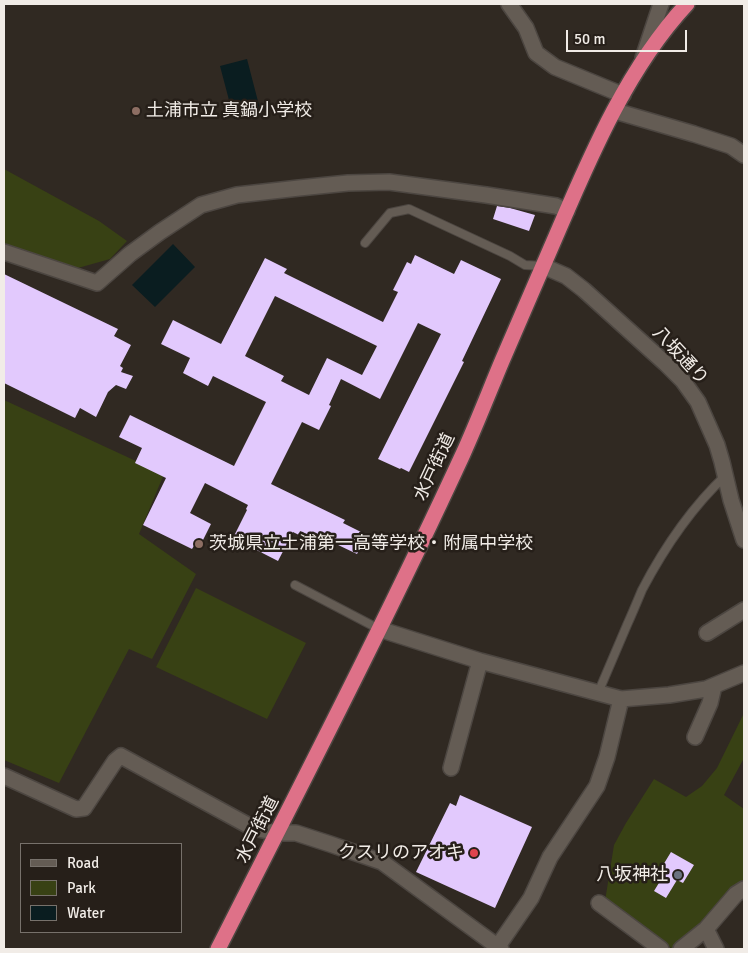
<!DOCTYPE html>
<html>
<head>
<meta charset="utf-8">
<style>
  body { margin:0 }
  #map { position:relative; width:748px; height:953px; overflow:hidden; background:#302922; font-family:Signika,sans-serif }
  canvas { display:block }
  .frame { position:absolute; inset:0; border:5px solid #f1ece7; pointer-events:none }
  .legend { position:absolute; left:20px; top:843px; width:162px; height:90px; box-sizing:border-box; background:#261f19; border:1px solid #77716b; margin:0; padding:6px 9px; list-style:none; font-size:15px; color:#f1ece7 }
  .legend li { display:flex; align-items:center; gap:10px; height:25px }
  .legend b { width:25px; border:1px solid #77716b }
  .scale { position:absolute; left:566px; top:30px; width:121px; height:22px; box-sizing:border-box; border:2px solid #f1ece7; border-top:0; padding-left:6px; font-size:15px; line-height:18px; white-space:nowrap; color:#f1ece7; -webkit-text-stroke:4px #261f19; paint-order:stroke }
</style>
</head>
<body>
<div id="map">
<canvas width="748" height="953"></canvas>
<div class="frame"></div>
<ul class="legend">
<li><b style="height:6px;background:#645c54"></b>Road</li>
<li><b style="height:14px;background:#384114"></b>Park</li>
<li><b style="height:14px;background:#0a1d20"></b>Water</li>
</ul>
<div class="scale">50 m</div>
</div>
<script>
const ctx = document.querySelector('canvas').getContext('2d');
ctx.lineJoin = 'round';
function paint(path, color) { ctx.fillStyle = color; ctx.fill(path, 'evenodd'); }
function stroke(path, color, width, dash) { ctx.strokeStyle = color; ctx.lineWidth = width; ctx.lineCap = dash ? 'butt' : 'round'; ctx.setLineDash(dash || []); ctx.stroke(path); }
function drawText(font, color, halo, rows, align = 'center') {
  ctx.font = font + ' Signika,"Noto Sans JP",sans-serif'; ctx.lineWidth = 5; ctx.setLineDash([]); ctx.textBaseline = 'middle'; ctx.strokeStyle = halo; ctx.fillStyle = color; for (const [text, x, y, turn = 0] of rows) {
    ctx.save(); ctx.translate(x, y); ctx.rotate((+turn || 0) * Math.PI / 180); ctx.textAlign = isNaN(turn) ? turn : align; if (halo) ctx.strokeText(text, 0, 0); ctx.fillText(text, 0, 0); ctx.restore();
  }
}
paint(new Path2D(`
  M 4,169 L 99,221 L 127,241 L 110,259 L 78,268 L 13,250 L 4,246 Z
  M 4,400 L 164,474 L 139,534 L 196,574 L 152,659 L 129,649 L 59,783 L 4,760 Z
  M 196,588 L 306,643 L 267,719 L 156,667 Z
  M 744,713 L 744,758 L 724,795 L 744,809 L 744,884 L 673,949 L 605,901 L 614,845 L 626,823 L 654,779 L 686,797 L 702,786 L 717,768 Z`), '#384114');
paint(new Path2D(`
  M 247,59 L 261,113 L 234,119 L 220,66 Z
  M 173,244 L 195,267 L 155,307 L 132,285 Z`), '#0a1d20');
paint(new Path2D(`
  M 497,206 L 510,208 L 535,215 L 529,231 L 493,219 Z
  M 415,255 L 454,274 L 461,260 L 501,279 L 462,361 L 464,362 L 409,472 L 401,468 L 400,469 L 378,459 L 441,334 L 418,323 L 380,399 L 341,379 L 329,405 L 331,406 L 319,430 L 302,422 L 271,484 L 345,520 L 343,523 L 367,535 L 357,554 L 336,544 L 334,548 L 300,531 L 299,535 L 293,532 L 278,561 L 233,538 L 247,510 L 246,509 L 248,505 L 205,483 L 190,513 L 211,524 L 200,546 L 195,544 L 192,549 L 143,525 L 166,478 L 135,463 L 142,448 L 119,437 L 130,415 L 234,466 L 266,402 L 213,376 L 208,386 L 183,373 L 190,358 L 161,344 L 173,320 L 221,344 L 265,258 L 287,269 L 284,273 L 383,322 L 398,292 L 393,290 L 407,262 L 411,264 ZM 275,296 L 377,346 L 362,375 L 327,358 L 309,395 L 281,381 L 284,376 L 245,356 Z
  M 4,274 L 118,329 L 114,336 L 131,345 L 120,366 L 123,368 L 121,372 L 133,376 L 126,389 L 116,385 L 108,392 L 96,417 L 80,408 L 75,418 L 4,383 Z
  M 460,795 L 532,827 L 495,908 L 416,872 L 450,803 L 456,806 Z
  M 671,852 L 694,865 L 683,883 L 677,880 L 666,898 L 654,891 L 665,873 L 660,870 Z`), '#e2c9fd');
const service = new Path2D(`
  M 365,243 L 390,213 L 409,209 L 510,256 L 525,265 L 543,266
  M 295,585 L 379,629
  M 598,693 C 608,670 617,648 627,625 C 632,614 637,602 642,590 C 664,548 691,508 726,475`);
const minor = new Path2D(`
  M 509,4 L 526,28 L 536,53 L 555,67 L 623,95
  M 643,58 L 661,4
  M 615,111 L 694,134 L 731,146 L 744,155
  M 4,252 L 97,283 L 130,254 L 160,232 L 201,205 L 237,195 L 299,188 L 348,183 L 389,182 L 486,195 L 556,206 L 567,211
  M 543,266 L 566,276 L 584,290 L 665,363 L 683,381 L 698,402 L 717,445 L 722,462 L 731,500 L 744,540
  M 379,629 L 480,661 L 621,699 L 669,695 L 706,689 L 744,673
  M 707,633 L 744,610
  M 695,737 L 710,703 L 714,686
  M 451,768 L 480,661
  M 4,776 L 76,809 L 84,808 L 115,761 L 121,756 L 253,828 L 278,833 L 296,833 L 330,844 L 382,862 L 501,949
  M 599,903 L 661,949
  M 706,929 L 736,894 L 744,889
  M 496,949 L 531,898 L 550,857 L 597,786 L 607,757 L 621,699
  M 681,949 L 706,929 L 716,949`);
const trunk = new Path2D(`
  M 218,949 C 301,785 386,621 463,454 C 477,423 489,392 502,361 C 521,317 540,273 559,229 C 592,152 629,66 687,4`);
stroke(service, '#4c4641', 10);
stroke(minor, '#4c4641', 18);
stroke(trunk, '#4c4641', 18);
stroke(service, '#645c54', 8);
stroke(minor, '#645c54', 15);
stroke(trunk, '#de7188', 15);
for (const [x, y, r, color] of [
  [136,111,5,"#8d6e63"],
  [199,544,5,"#8d6e63"],
  [474,853,5,"#e0444e"],
  [678,875,5,"#6b7280"]
]) { const dot = new Path2D(); dot.arc(x, y, r, 0, 2 * Math.PI); ctx.fillStyle = color; ctx.fill(dot); stroke(dot, '#261f19', 2); }
drawText('18px', '#f1ece7', '#261f19', [
  ["土浦市立 真鍋小学校",146,111],
  ["茨城県立土浦第一高等学校・附属中学校",209,544],
  ["クスリのアオキ",464,853,"right"],
  ["八坂神社",668,875,"right"]
], 'left');
drawText('18px', '#f1ece7', '#261f19', [
  ["八坂通り",680,356,47],
  ["水戸街道",435,467,-65],
  ["水戸街道",258,830,-63]
]);
</script>
</body>
</html>
